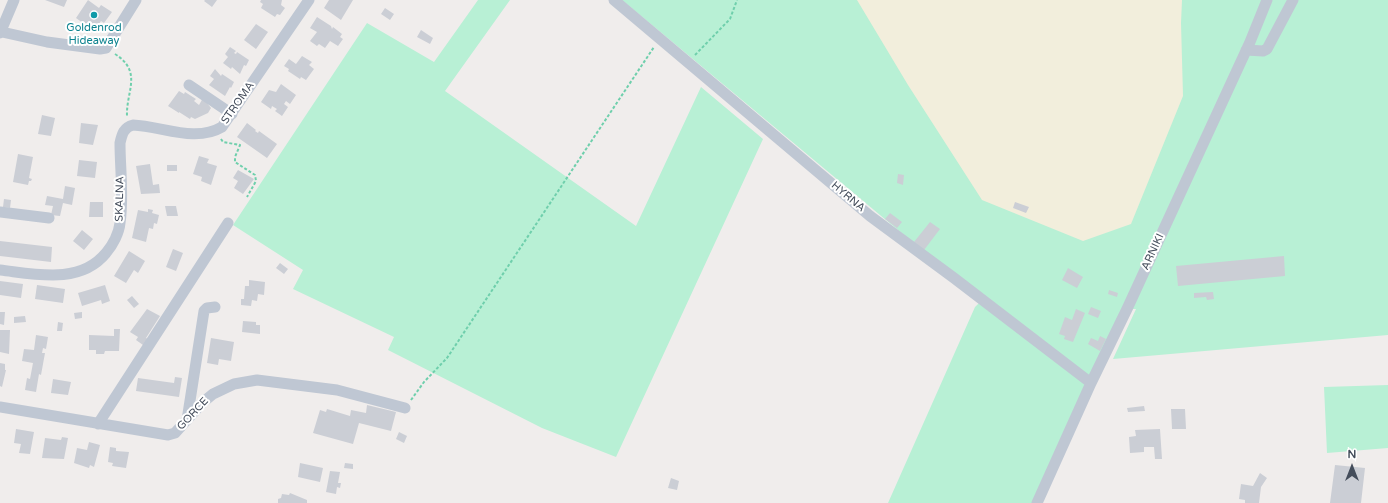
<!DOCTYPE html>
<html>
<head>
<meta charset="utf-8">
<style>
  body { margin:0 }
  #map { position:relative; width:1388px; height:503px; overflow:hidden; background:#f0edec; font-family:"Varela Round",sans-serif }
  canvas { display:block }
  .north { position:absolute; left:1332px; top:447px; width:40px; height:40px; -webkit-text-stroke:3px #fff; paint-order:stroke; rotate:0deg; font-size:11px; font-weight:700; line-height:16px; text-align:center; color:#444d5b }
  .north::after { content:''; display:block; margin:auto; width:14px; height:18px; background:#444d5b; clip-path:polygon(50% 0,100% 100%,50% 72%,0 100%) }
</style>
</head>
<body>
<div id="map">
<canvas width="1388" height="503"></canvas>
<div class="north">N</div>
</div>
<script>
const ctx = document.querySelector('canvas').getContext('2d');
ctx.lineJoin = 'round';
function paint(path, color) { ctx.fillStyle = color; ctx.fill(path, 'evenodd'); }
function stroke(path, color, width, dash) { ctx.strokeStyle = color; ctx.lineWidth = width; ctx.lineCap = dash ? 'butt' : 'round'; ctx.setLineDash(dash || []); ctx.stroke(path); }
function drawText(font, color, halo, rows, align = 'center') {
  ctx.font = font + ' "Varela Round",sans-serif'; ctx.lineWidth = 4; ctx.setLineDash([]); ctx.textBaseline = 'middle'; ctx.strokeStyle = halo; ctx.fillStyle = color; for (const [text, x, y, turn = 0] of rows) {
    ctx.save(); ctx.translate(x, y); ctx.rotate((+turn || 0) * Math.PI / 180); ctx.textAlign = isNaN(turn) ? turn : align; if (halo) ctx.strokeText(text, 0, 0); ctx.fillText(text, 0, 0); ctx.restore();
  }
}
paint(new Path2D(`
  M 478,0 L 510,0 L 445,91 L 636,226 L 701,87 L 763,139 L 616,457 L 542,428 L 388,350 L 394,337 L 293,289 L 303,270 L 233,225 L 367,23 L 434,62 Z
  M 622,0 L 1388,0 L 1388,335 L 1113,359 L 1136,309 L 1127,309 L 1037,503 L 888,503 L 975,307 L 982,300 Z
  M 1388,385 L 1388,448 L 1327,453 L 1324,387 Z`), '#b8f0d5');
paint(new Path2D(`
  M 857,0 L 1182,0 L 1181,23 L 1183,96 L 1131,224 L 1083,241 L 982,200 L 908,85 Z`), '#f2eedc');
paint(new Path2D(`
  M 45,0 L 67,0 L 64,7 Z
  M 88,0 L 99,8 L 101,5 L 112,12 L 104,23 L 101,21 L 94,31 L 76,18 Z
  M 205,0 L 217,0 L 212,7 L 204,1 Z
  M 261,0 L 282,0 L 281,5 L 285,8 L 280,15 L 277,14 L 275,17 L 261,8 L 263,4 L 260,2 Z
  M 329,0 L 353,0 L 341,20 L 324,8 Z
  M 385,8 L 394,14 L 390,20 L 381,14 Z
  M 317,17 L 331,26 L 332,29 L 333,27 L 342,34 L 340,37 L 343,39 L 338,46 L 330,41 L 325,48 L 319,44 L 317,46 L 310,41 L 317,32 L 310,28 Z
  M 256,24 L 268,32 L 256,49 L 244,40 Z
  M 421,30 L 433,38 L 430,44 L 417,37 Z
  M 230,47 L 236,51 L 234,53 L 236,54 L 237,52 L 249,60 L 246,66 L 244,65 L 240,74 L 232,67 L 231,69 L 223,63 L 228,57 L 225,54 Z
  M 302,56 L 312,62 L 309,65 L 314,69 L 306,80 L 301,77 L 300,79 L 288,71 L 289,69 L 284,66 L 289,59 L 296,64 Z
  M 215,69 L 221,76 L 222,74 L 234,82 L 231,88 L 230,87 L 225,96 L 209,85 L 214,79 L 210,76 Z
  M 281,84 L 296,95 L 290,104 L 286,101 L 284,104 L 288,107 L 282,116 L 275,111 L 277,109 L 272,106 L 271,109 L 261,102 L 269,90 L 276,92 Z
  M 179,91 L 184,94 L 185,92 L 196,99 L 194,101 L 199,105 L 203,98 L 211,108 L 208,113 L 195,119 L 191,117 L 190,119 L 179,112 L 179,113 L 168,106 Z
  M 42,115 L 55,118 L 51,136 L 38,134 Z
  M 81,123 L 98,125 L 93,145 L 79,143 Z
  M 247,123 L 256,130 L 255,131 L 258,133 L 259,131 L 277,144 L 267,158 L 237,137 Z
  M 18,154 L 33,157 L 29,178 L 32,179 L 31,181 L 29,181 L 28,185 L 13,182 Z
  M 199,156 L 209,159 L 207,163 L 217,166 L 211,185 L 201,181 L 202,177 L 193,174 Z
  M 79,160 L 97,162 L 95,178 L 77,176 Z
  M 150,164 L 153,185 L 159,184 L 160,193 L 141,194 L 136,166 Z
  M 167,165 L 177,165 L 177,171 L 167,171 Z
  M 238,170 L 254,179 L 243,194 L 234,188 L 238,181 L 233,178 Z
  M 898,174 L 904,175 L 903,185 L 897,183 Z
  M 65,186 L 75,188 L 72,205 L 63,203 L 60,216 L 51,215 L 53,206 L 45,205 L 47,196 L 63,199 Z
  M 4,199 L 11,200 L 10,208 L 3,207 Z
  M 90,202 L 103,202 L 103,217 L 89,217 Z
  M 1015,202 L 1029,207 L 1026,213 L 1013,208 Z
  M 165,206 L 176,206 L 178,216 L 167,216 Z
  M 148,209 L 153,210 L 152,213 L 159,215 L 157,224 L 154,223 L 153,229 L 149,228 L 146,242 L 132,238 L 138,210 L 148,212 Z
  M 890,213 L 902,222 L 897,228 L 885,219 Z
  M 930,222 L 940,229 L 924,250 L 914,242 Z
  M 82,230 L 93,239 L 84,250 L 73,241 Z
  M 0,241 L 52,247 L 51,262 L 0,256 Z
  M 173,249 L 183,253 L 176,271 L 166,267 Z
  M 129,251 L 145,261 L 138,273 L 134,270 L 126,283 L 114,276 Z
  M 1284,256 L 1285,276 L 1178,286 L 1176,266 Z
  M 280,263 L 288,269 L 284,274 L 276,268 Z
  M 1068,268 L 1083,277 L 1077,288 L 1062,280 Z
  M 249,280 L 265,282 L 264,295 L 258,294 L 257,301 L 252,300 L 251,306 L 241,305 L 241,299 L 244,299 L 245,286 L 249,286 Z
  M 0,281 L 23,284 L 21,298 L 0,295 Z
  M 37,285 L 65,289 L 63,303 L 35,299 Z
  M 105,285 L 110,301 L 102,304 L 101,300 L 82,306 L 78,293 Z
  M 1109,290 L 1118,293 L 1117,297 L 1108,294 Z
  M 1213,292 L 1214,299 L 1207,300 L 1206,297 L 1194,298 L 1194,293 Z
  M 132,296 L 139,304 L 134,308 L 127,300 Z
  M 1091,307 L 1101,311 L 1098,318 L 1088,314 Z
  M 147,309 L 160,316 L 146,338 L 150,340 L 143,345 L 136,340 L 138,337 L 130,332 Z
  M 1076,309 L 1085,313 L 1073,342 L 1064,339 L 1065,336 L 1059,334 L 1065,317 L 1072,320 Z
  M 0,312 L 5,312 L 4,325 L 0,324 Z
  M 82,312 L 82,318 L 75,319 L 74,313 Z
  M 25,316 L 26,322 L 14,323 L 14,317 Z
  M 243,321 L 256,322 L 256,325 L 260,325 L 260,334 L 242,332 Z
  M 58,322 L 63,323 L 62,331 L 57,331 Z
  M 114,329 L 120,329 L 119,351 L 105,351 L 104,354 L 96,354 L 96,350 L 89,350 L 89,335 L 114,336 Z
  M 0,330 L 10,330 L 9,354 L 0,352 Z
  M 36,335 L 48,337 L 46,349 L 43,348 L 42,353 L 45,353 L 41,375 L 39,374 L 36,392 L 25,390 L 27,378 L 30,379 L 33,363 L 22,361 L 24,349 L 34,350 Z
  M 1100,336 L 1106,339 L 1100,351 L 1088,344 L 1091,338 L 1098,341 Z
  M 211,338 L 234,342 L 231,361 L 219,359 L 218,365 L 207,363 Z
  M 0,363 L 5,364 L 5,370 L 6,370 L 2,387 L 0,386 Z
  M 175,377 L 182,378 L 179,397 L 136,391 L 138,378 L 174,383 Z
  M 53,379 L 71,382 L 68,395 L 51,393 Z
  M 367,405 L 396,412 L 391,431 L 359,423 L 353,444 L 313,433 L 320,410 L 326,412 L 327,409 L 350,416 L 351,410 L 366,413 Z
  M 1144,406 L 1145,411 L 1128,412 L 1127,408 Z
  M 1171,409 L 1185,409 L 1186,429 L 1172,429 Z
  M 16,429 L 34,432 L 30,454 L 19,453 L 21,444 L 14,443 Z
  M 1160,429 L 1162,459 L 1155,459 L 1154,447 L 1144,447 L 1144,452 L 1130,453 L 1129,437 L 1136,436 L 1135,430 Z
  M 399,432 L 407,436 L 404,443 L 396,439 Z
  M 62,437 L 68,438 L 64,459 L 42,458 L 45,438 L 61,440 Z
  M 89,442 L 100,445 L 94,467 L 90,465 L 89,468 L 74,463 L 77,448 L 87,450 Z
  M 110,447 L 116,448 L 116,451 L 129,452 L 126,468 L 112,466 L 113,463 L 108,462 Z
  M 300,463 L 323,468 L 320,482 L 298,477 Z
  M 345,463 L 353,464 L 353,469 L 344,468 Z
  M 1335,465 L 1365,468 L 1361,503 L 1330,503 Z
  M 330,471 L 340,472 L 338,483 L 341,483 L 340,488 L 337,487 L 336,494 L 326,492 Z
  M 1260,473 L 1267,478 L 1261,487 L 1259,503 L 1245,503 L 1245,500 L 1239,499 L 1241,484 L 1253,486 Z
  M 671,478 L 679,481 L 677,490 L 668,488 Z
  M 290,493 L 307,500 L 307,503 L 278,503 L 278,499 L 281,498 L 282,494 L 289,495 Z`), '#cbced5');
stroke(new Path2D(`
  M 115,54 C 143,72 126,91 127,116
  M 695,55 L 730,19 L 737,0
  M 221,139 L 223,142 L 240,145 L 235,157 L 235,162 L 255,175 L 256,181 L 247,197
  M 411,400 L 424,382 L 447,358 L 654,47`), '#6fcfac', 2, [3, 2]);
stroke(new Path2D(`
  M 614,0 L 870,216 L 954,278 L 1091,383
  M 2,32 L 47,42 L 100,49 L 106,48 L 136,0
  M 0,33 L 14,0
  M 1246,50 L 1263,51 L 1267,49 L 1293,0
  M 189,85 L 232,114
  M 0,212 L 49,218
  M 0,270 C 35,274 80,285 106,253 C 113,245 119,233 120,223 C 124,197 120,169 120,143 C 122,134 124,127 133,125 C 162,126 195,143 222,127 L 309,0
  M 0,407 L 168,435 L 175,433 L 202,403 L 213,394 L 234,384 L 257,380 L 337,390 L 405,408
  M 187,420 L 204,311 L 207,308 L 215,307
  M 98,424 L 228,223
  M 1037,503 L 1091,383 L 1127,309 L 1250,42 L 1267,0`), '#bfc7d3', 11);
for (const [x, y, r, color] of [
  [94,15,4,"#0f9aa8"]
]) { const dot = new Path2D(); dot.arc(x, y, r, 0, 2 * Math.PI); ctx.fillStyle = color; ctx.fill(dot); stroke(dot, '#fff', 1.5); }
drawText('11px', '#0d838f', '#fff', [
  ["Goldenrod",94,28],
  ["Hideaway",94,41]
]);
drawText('11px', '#444d5b', '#fff', [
  ["STROMA",238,103,-55],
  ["HYRNA",848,197,40],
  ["SKALNA",120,199,-89],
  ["ARNIKI",1153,252,-65],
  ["GORCE",193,414,-47]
]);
</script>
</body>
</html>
